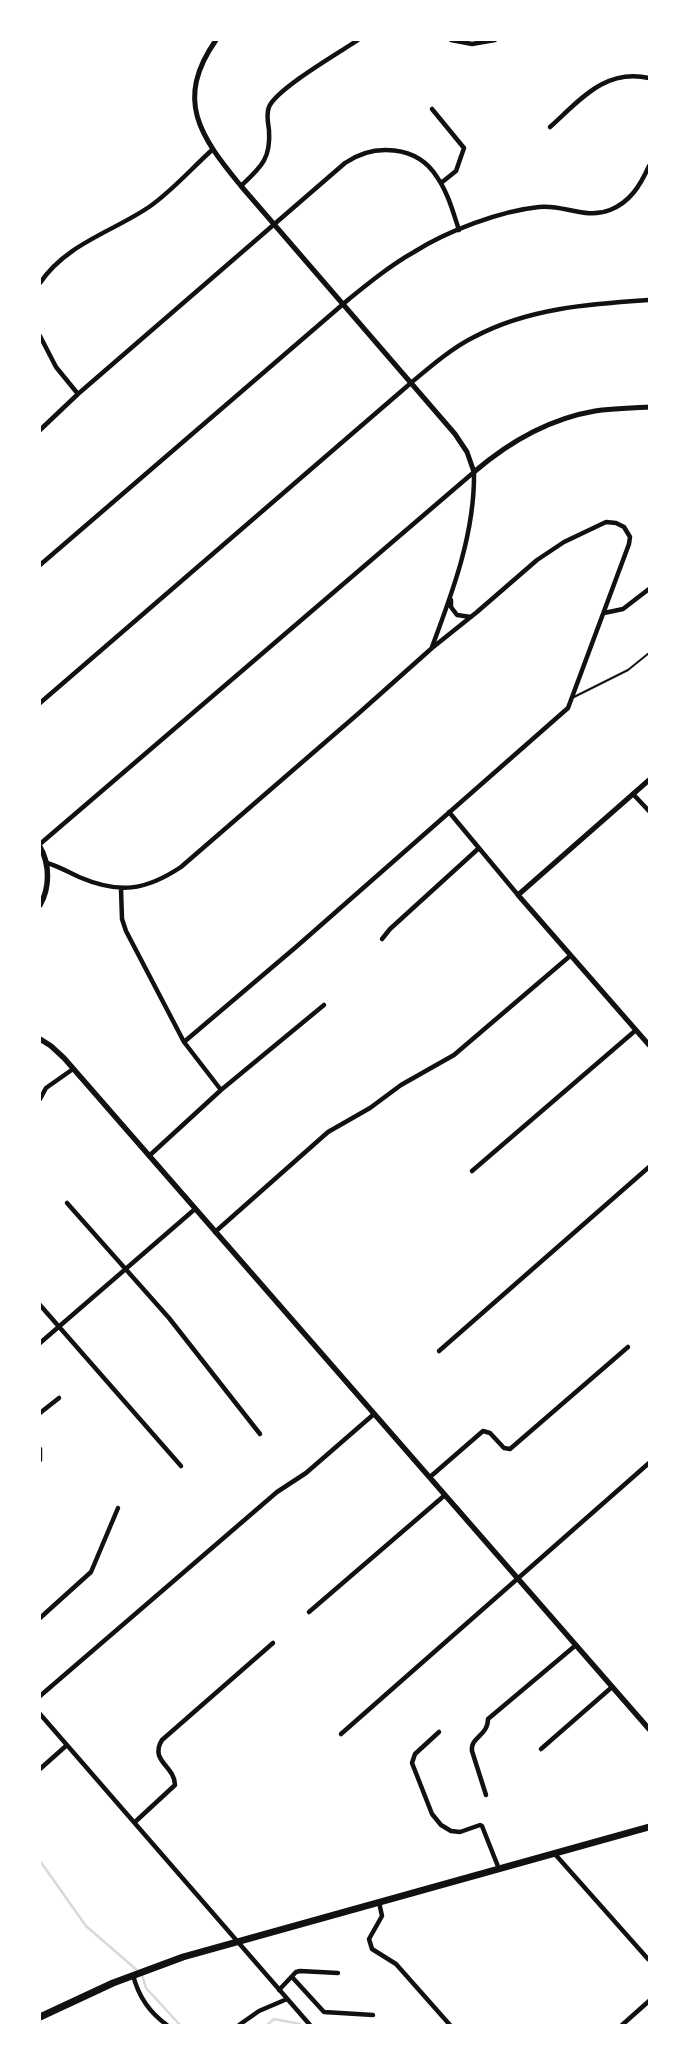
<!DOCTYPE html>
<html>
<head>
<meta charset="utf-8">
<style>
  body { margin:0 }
  #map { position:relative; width:689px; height:2065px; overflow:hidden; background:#fff; font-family:"Archivo Narrow",sans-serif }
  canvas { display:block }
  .frame { position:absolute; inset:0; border:41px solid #fff; pointer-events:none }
</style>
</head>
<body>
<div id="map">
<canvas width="689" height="2065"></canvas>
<div class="frame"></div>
</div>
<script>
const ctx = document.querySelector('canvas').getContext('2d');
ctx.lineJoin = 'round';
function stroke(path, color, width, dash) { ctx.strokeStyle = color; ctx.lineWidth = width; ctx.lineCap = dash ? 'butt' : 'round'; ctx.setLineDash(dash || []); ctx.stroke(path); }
stroke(new Path2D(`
  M 40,1861 L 86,1926 L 138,1971
  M 142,1975 L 146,1988 L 180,2025
  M 267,2025 L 274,2019 L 300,2024`), '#d9d9d9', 2.5);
stroke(new Path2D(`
  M 574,697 L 628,670 L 649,653`), '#111', 2);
stroke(new Path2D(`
  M 451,40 L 472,44 L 495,40
  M 432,109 L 464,148 L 456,171 L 441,183
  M 550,127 C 580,100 605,68 649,78
  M 241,186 C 261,167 271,159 269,130 C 268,123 266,114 269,107 C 276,89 340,52 358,40
  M 40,283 C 66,244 112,232 149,207 C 171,192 192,168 212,150
  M 40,336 L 56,367 L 78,394
  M 40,430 L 78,394 L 345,163 C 374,143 417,145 437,177 C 448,193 453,212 459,230
  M 40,565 L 349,299 C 370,282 391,265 414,252 C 447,231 500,211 539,207 C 564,204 585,220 610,210 C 630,202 640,186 649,166
  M 451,600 L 451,607 L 457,615 L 471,617
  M 604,613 L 623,609 L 649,589
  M 432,647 C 453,591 475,532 474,472
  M 40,703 L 412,382 C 431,366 452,348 474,337 C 528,308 589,304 649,300
  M 633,794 L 649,811
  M 449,812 L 518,895
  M 40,844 L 474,472
  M 47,863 C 58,866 68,872 79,877 C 119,894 145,891 181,867 L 359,713 L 432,648 L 477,612 L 537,560 L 564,542 L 606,522 L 616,523 L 624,527 L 630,537 L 629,544 L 568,708 L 296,947 L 184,1042
  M 121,889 L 122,919 L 126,931 L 184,1042 L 221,1090
  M 382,939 L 390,929 L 479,848
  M 40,1099 L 46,1088 L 73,1069
  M 149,1156 L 221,1090 L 324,1005
  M 472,1171 L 636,1030
  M 67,1203 L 169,1318 L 260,1434
  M 215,1232 L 328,1132 L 370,1108 L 401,1085 L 454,1055 L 570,956
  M 40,1305 L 181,1466
  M 40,1343 L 195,1209
  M 439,1351 L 649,1167
  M 40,1413 L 59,1398
  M 40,1449 L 40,1460
  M 430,1477 L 483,1431 L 490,1433 L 504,1448 L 510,1449 L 628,1347
  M 309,1612 L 445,1495
  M 40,1618 L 91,1572 L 118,1508
  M 40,1696 L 277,1492 L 306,1473 L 374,1414
  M 40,1714 L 310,2025
  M 439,1732 L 415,1754 L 412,1763 L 432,1814 L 441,1825 L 451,1831 L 460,1832 L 480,1825 L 482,1826 L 499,1869
  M 341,1734 L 649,1463
  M 541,1749 L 612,1687
  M 40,1769 L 67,1745
  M 486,1795 L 472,1751 C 470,1737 488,1736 488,1719 L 576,1645
  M 135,1822 L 175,1785 C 175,1766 149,1761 162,1740 L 273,1643
  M 554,1853 L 648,1959
  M 379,1902 L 382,1916 L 369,1939 L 372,1949 L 396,1964 L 450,2025
  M 133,1975 C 138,1995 150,2013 167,2025
  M 292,1977 L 324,2012 L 373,2015
  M 279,1990 L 296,1972 L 300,1971 L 338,1973
  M 239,2025 L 259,2011 L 287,1999
  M 622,2025 L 649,2001`), '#111', 4.5);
stroke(new Path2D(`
  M 216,40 C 174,100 200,136 241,186 L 455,434 L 467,452 L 474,472 C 509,442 548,419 595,411 C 612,408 631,408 649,407
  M 649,780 L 518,895 L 649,1045`), '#111', 5);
stroke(new Path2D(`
  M 40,847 C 50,864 50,888 40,905
  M 40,1039 L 51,1046 L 64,1058 L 649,1729`), '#111', 5.5);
stroke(new Path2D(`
  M 40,2017 L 113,1983 L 183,1957 L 649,1827`), '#111', 7);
</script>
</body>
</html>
